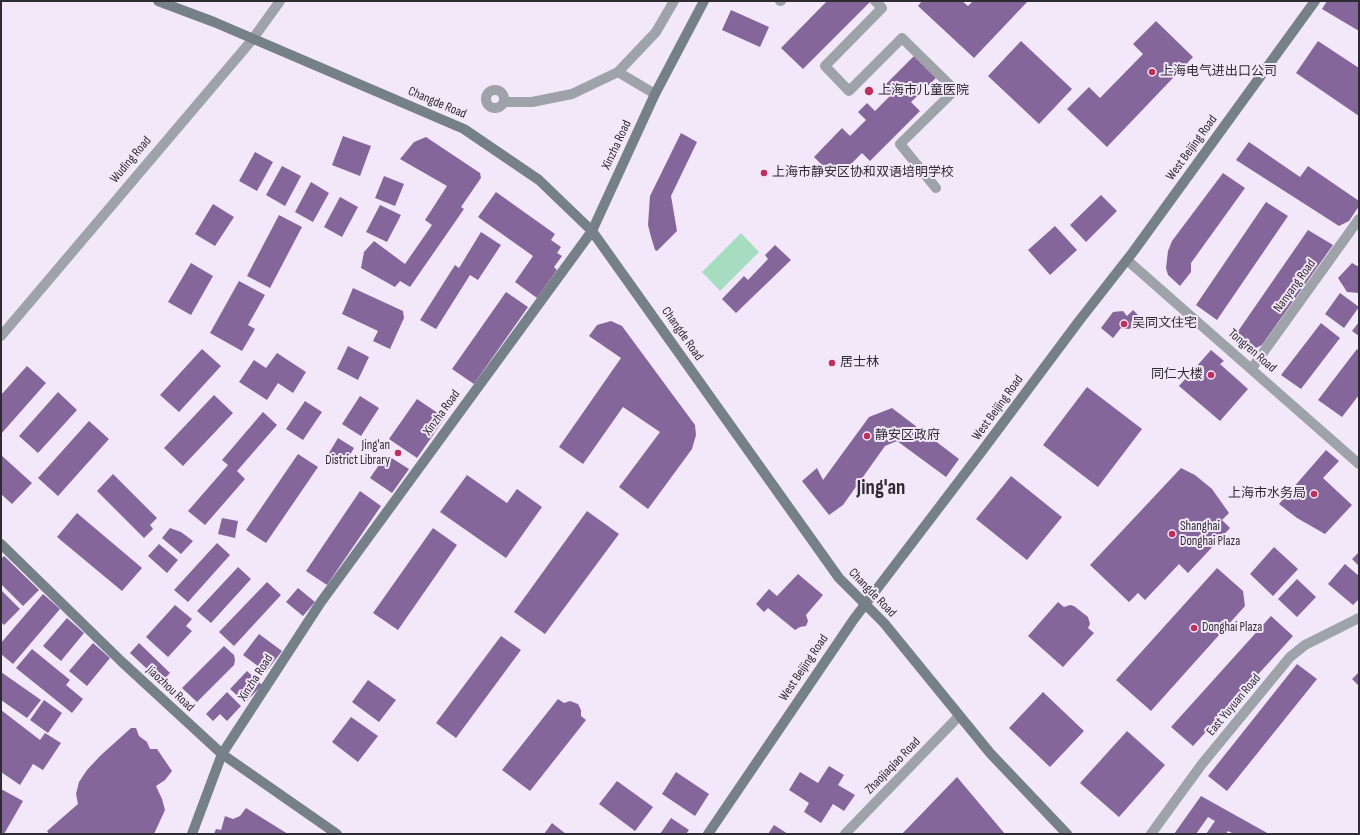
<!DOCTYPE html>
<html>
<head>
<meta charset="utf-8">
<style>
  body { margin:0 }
  #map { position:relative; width:1360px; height:835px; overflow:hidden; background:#f3e8fa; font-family:"Sofia Sans Condensed",sans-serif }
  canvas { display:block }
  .frame { position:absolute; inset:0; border:2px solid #2f2b32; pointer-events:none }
</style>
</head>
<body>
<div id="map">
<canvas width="1360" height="835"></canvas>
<div class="frame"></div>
</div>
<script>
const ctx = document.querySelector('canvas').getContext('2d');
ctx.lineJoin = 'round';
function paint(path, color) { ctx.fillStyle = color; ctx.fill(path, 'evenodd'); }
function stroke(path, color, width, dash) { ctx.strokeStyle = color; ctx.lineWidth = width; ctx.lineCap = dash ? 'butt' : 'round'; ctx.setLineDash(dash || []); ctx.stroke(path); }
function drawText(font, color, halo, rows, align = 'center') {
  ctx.font = font + ' "Sofia Sans Condensed","Noto Sans SC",sans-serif'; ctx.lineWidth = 4; ctx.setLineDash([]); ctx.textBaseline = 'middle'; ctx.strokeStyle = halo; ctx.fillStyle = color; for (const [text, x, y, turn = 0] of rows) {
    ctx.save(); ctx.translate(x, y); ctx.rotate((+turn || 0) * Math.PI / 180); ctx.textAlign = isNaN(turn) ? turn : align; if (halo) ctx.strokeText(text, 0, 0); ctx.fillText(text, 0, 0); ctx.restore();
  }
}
paint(new Path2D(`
  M 741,233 L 759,252 L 720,291 L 702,272 Z`), '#a6ddc1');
paint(new Path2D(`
  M 827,1 L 870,2 L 803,69 L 781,48 Z
  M 922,1 L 962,1 L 968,6 L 973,1 L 1028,1 L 974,58 L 918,6 Z
  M 1327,1 L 1359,1 L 1359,31 L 1322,9 Z
  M 731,10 L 769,27 L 760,47 L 722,30 Z
  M 1156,21 L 1193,57 L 1107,147 L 1067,109 L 1089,87 L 1100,98 L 1143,54 L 1133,44 Z
  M 1021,41 L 1072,89 L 1039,124 L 988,76 Z
  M 1318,41 L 1359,68 L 1359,116 L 1296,73 Z
  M 914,56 L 936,78 L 911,102 L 920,111 L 870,161 L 862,153 L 836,179 L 814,157 L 842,128 L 850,136 L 866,120 L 858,112 L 867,103 L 875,111 L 891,95 L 883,87 Z
  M 681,133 L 697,142 L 671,196 L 677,231 L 657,251 L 655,250 L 651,237 L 648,225 L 650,196 Z
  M 343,136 L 371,146 L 360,176 L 332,165 Z
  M 426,137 L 480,173 L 481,178 L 461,207 L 464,209 L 410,287 L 400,281 L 395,287 L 361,268 L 364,252 L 374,241 L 405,264 L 432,225 L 425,220 L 447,186 L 400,159 L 414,142 Z
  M 1249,142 L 1300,177 L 1308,166 L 1359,201 L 1359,206 L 1349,221 L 1339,226 L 1236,160 Z
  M 255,152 L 273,162 L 257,191 L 239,181 Z
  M 282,166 L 301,176 L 285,206 L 266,195 Z
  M 1223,173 L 1245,188 L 1191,263 L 1191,272 L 1180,286 L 1168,275 L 1166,268 L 1168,251 L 1172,241 Z
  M 384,176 L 404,184 L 395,206 L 375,198 Z
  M 311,182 L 329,193 L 313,222 L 295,212 Z
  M 496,192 L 555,234 L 551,240 L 561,247 L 557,253 L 562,256 L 554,267 L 557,270 L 537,298 L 515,282 L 533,256 L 478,217 Z
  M 1101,195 L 1117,211 L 1086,242 L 1070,225 Z
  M 340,197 L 358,207 L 342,237 L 324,227 Z
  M 1266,202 L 1288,216 L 1217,320 L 1196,305 Z
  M 213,204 L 234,217 L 215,246 L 195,234 Z
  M 380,205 L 401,215 L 387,242 L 366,232 Z
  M 279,215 L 302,227 L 270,288 L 247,276 Z
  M 1055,226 L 1077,250 L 1050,275 L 1028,250 Z
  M 1308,230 L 1333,245 L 1262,345 L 1256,348 L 1250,348 L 1234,337 Z
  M 481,232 L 501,245 L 478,280 L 470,275 L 436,329 L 420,320 L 455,265 L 459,268 Z
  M 775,245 L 791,260 L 736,313 L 722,299 L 744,276 L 748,280 L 768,259 L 765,255 Z
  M 191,263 L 213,276 L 191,315 L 168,302 Z
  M 1352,263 L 1359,267 L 1359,293 L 1347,292 L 1338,278 Z
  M 239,281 L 265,295 L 248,325 L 255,329 L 242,351 L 210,333 Z
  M 353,288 L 403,311 L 404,318 L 390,349 L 373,341 L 378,331 L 342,314 Z
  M 506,292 L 528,307 L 474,384 L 452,369 Z
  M 1340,293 L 1359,307 L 1344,328 L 1325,314 Z
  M 1133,310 L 1146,323 L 1139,329 L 1135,326 L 1129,329 L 1121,328 L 1113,338 L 1101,328 L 1113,312 L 1123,311 L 1127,316 Z
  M 611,321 L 622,326 L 695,425 L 696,435 L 692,449 L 648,509 L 619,487 L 660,432 L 623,407 L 583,464 L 559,447 L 621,358 L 589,336 L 597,325 Z
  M 1359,322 L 1359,336 L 1352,331 Z
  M 1321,323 L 1340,338 L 1301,389 L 1281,375 Z
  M 348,346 L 369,357 L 358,380 L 337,369 Z
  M 202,349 L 221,366 L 179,412 L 160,395 Z
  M 1357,349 L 1359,351 L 1359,395 L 1342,417 L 1318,400 Z
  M 1211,350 L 1224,361 L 1220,364 L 1248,389 L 1220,421 L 1179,386 Z
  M 277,353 L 306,372 L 293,393 L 278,383 L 267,400 L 239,382 L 254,360 L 266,368 Z
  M 27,366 L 46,383 L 1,434 L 1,395 Z
  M 1087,387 L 1142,429 L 1098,487 L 1043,445 Z
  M 58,392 L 77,410 L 38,453 L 19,436 Z
  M 214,395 L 233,413 L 183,466 L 164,448 Z
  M 360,396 L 379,408 L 361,436 L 342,424 Z
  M 417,399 L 445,418 L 417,458 L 389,439 Z
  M 305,401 L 322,412 L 303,440 L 286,429 Z
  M 892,408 L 959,459 L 946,477 L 897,441 L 885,446 L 843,505 L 829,515 L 802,481 L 817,468 L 823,480 L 869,417 Z
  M 263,412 L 277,425 L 237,471 L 245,479 L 205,525 L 188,511 L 228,465 L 222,460 Z
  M 89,421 L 109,439 L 58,496 L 38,478 Z
  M 338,438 L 354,448 L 345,463 L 329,453 Z
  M 1326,450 L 1339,461 L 1323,478 L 1352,505 L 1325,534 L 1297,518 L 1279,504 Z
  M 298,454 L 318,467 L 266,543 L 246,530 Z
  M 1,455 L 32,483 L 12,504 L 1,494 Z
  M 390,457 L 409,469 L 392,493 L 370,478 L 381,462 L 385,464 Z
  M 1181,468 L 1195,475 L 1212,489 L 1229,513 L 1222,520 L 1230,528 L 1188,573 L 1179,564 L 1145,600 L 1138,593 L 1129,602 L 1090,565 Z
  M 113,474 L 157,518 L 150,525 L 153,529 L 144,538 L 97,491 Z
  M 467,475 L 507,503 L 517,489 L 542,507 L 506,558 L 440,512 Z
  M 1011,476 L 1062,517 L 1027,560 L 976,519 Z
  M 360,491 L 381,506 L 327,585 L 306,571 Z
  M 587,511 L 619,534 L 545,634 L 514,612 Z
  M 77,513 L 142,568 L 122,591 L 57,537 Z
  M 222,518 L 238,521 L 235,538 L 218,534 Z
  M 170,528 L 181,532 L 193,541 L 181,554 L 162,538 Z
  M 433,528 L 457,545 L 398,630 L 373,613 Z
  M 217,543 L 230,555 L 188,602 L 174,590 Z
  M 159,544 L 178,560 L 167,573 L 148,556 Z
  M 1274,547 L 1298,569 L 1273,596 L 1250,574 Z
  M 1359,552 L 1359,566 L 1352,559 Z
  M 4,556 L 39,590 L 23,606 L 1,584 L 1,559 Z
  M 1345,564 L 1359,576 L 1359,599 L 1353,605 L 1328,584 Z
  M 238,567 L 251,579 L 211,623 L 197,611 Z
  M 1217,568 L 1243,591 L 1245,606 L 1151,711 L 1116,680 Z
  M 798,574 L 823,595 L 806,615 L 808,621 L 806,626 L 800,627 L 795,630 L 768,608 L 764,612 L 756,604 L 769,589 L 777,596 Z
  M 1297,579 L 1316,597 L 1297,617 L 1278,599 Z
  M 267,582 L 281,595 L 234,646 L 219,632 Z
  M 298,588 L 315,602 L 303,616 L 286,602 Z
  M 1,590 L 20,609 L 4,625 L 1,622 Z
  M 43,594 L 60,609 L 13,664 L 1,654 L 1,643 Z
  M 1058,602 L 1064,607 L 1070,605 L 1074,606 L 1088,617 L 1090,624 L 1088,628 L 1094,633 L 1063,667 L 1028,636 Z
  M 175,605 L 192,619 L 186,626 L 192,631 L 168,657 L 146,637 Z
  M 1271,616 L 1293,636 L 1193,746 L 1171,727 Z
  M 67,618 L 84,633 L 61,661 L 43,646 Z
  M 259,634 L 282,651 L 266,672 L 243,655 Z
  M 501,636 L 521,650 L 456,738 L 436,723 Z
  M 93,643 L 110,658 L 87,686 L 69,671 Z
  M 139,643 L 170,673 L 161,682 L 130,653 Z
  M 224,646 L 234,655 L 235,660 L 234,665 L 197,702 L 182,688 Z
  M 32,649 L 70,680 L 66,685 L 83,699 L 72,713 L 16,668 Z
  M 1297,664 L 1317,679 L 1227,791 L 1208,776 Z
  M 247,671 L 262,685 L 245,703 L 230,689 Z
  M 1,672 L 41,700 L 27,718 L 1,700 Z
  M 1359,672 L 1359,686 L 1352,679 Z
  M 368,680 L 396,700 L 379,722 L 352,702 Z
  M 227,692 L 241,706 L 227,721 L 220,714 L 213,721 L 206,714 Z
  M 1043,692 L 1084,731 L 1050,767 L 1009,728 Z
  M 558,699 L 564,703 L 570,701 L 578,704 L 581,710 L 581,716 L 586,720 L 530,791 L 502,770 Z
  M 44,700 L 62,713 L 48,733 L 30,720 Z
  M 1,710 L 40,740 L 45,733 L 61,743 L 43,770 L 33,764 L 20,785 L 1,772 Z
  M 351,717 L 378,736 L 358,762 L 332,742 Z
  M 131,728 L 136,728 L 139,736 L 147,742 L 150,749 L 157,749 L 172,771 L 165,780 L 156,786 L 162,799 L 165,810 L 154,834 L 49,834 L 47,831 L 78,804 L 76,794 L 79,782 L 87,770 L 100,756 Z
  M 1127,731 L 1165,765 L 1119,817 L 1080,783 Z
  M 829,766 L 844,775 L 838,785 L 855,795 L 844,811 L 833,804 L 821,823 L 804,812 L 809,803 L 789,790 L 800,772 L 818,783 Z
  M 676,772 L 709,794 L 695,816 L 662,794 Z
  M 957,777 L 1005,834 L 902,834 Z
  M 617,781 L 653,807 L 635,831 L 599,804 Z
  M 1,789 L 23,801 L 4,834 L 1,834 Z
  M 1201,796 L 1269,834 L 1234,834 L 1228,831 L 1226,834 L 1206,834 L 1215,821 L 1208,817 L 1196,834 L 1174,834 Z
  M 246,808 L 288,834 L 214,834 L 216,829 L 221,830 L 225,816 L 233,819 L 240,816 Z
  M 671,818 L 689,830 L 686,834 L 660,834 Z
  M 552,823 L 566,834 L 544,834 Z
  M 774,825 L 788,834 L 768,834 Z`), '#85669a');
stroke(new Path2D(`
  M 780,1 L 781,1
  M 875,1 L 882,8 L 825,66 L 849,91 L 902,38 L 955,90 L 900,144 L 936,188
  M486 99a9 9 0 1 1 18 0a9 9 0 1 1-18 0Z
  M 655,94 L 618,72 L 656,32 L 674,1
  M 504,102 L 532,102 L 572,94 L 618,72
  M 1127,260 L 1359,464
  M 1,336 L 252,40 L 280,1
  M 1252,368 L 1359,219
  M 845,834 L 959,716
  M 1151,834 L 1202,764 L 1290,657 L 1305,645 L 1359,618`), '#9da3a9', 10);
stroke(new Path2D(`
  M 158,1 L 214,22 L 464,129 L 539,180 L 592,231 L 839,578 L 884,623 L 990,753 L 1067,834
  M 1,544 L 122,662 L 222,754 L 337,834
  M 192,834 L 222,754 L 321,602 L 592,231 L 655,94 L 704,1
  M 708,834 L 854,619 L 982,451 L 1079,321 L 1133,252 L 1315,1`), '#768089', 10);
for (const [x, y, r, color] of [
  [1152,72,4,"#be2f5b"],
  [869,91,5,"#be2f5b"],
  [764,173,4,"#be2f5b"],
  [1124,324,4,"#be2f5b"],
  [832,363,4,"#be2f5b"],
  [1211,375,4,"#be2f5b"],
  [867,436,4,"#be2f5b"],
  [398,453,4,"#be2f5b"],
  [1314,494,4,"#be2f5b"],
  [1172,534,4,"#be2f5b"],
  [1194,628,4,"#be2f5b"]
]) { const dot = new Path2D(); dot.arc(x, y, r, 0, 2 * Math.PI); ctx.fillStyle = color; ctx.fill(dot); stroke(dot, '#f3e8fa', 1.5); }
drawText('13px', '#2f2b32', '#f3e8fa', [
  ["上海电气进出口公司",1160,72],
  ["上海市儿童医院",878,91],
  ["上海市静安区协和双语培明学校",772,173],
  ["吴同文住宅",1132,324],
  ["居士林",840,363],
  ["同仁大楼",1203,375,"right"],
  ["静安区政府",875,436],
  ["Jing'an",390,446,"right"],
  ["District Library",390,461,"right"],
  ["上海市水务局",1306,494,"right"],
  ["Shanghai",1180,527],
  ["Donghai Plaza",1180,542],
  ["Donghai Plaza",1202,628]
], 'left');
drawText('13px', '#2f2b32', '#f3e8fa', [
  ["Changde Road",437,103,23],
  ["Xinzha Road",617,145,-65],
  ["West Beijing Road",1192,148,-54],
  ["Wuding Road",131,160,-50],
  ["Nanyang Road",1295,286,-54],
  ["Changde Road",682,334,55],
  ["Tongren Road",1252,351,41],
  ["West Beijing Road",998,408,-54],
  ["Xinzha Road",442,413,-54],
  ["Changde Road",872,593,46],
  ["West Beijing Road",804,668,-56],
  ["Xinzha Road",256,678,-57],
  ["Jiaozhou Road",170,689,43],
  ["East Yuyuan Road",1234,705,-50],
  ["Zhaojiaqiao Road",893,766,-46]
]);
drawText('bold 21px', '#2f2b32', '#f3e8fa', [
  ["Jing'an",881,489]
]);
</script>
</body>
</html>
